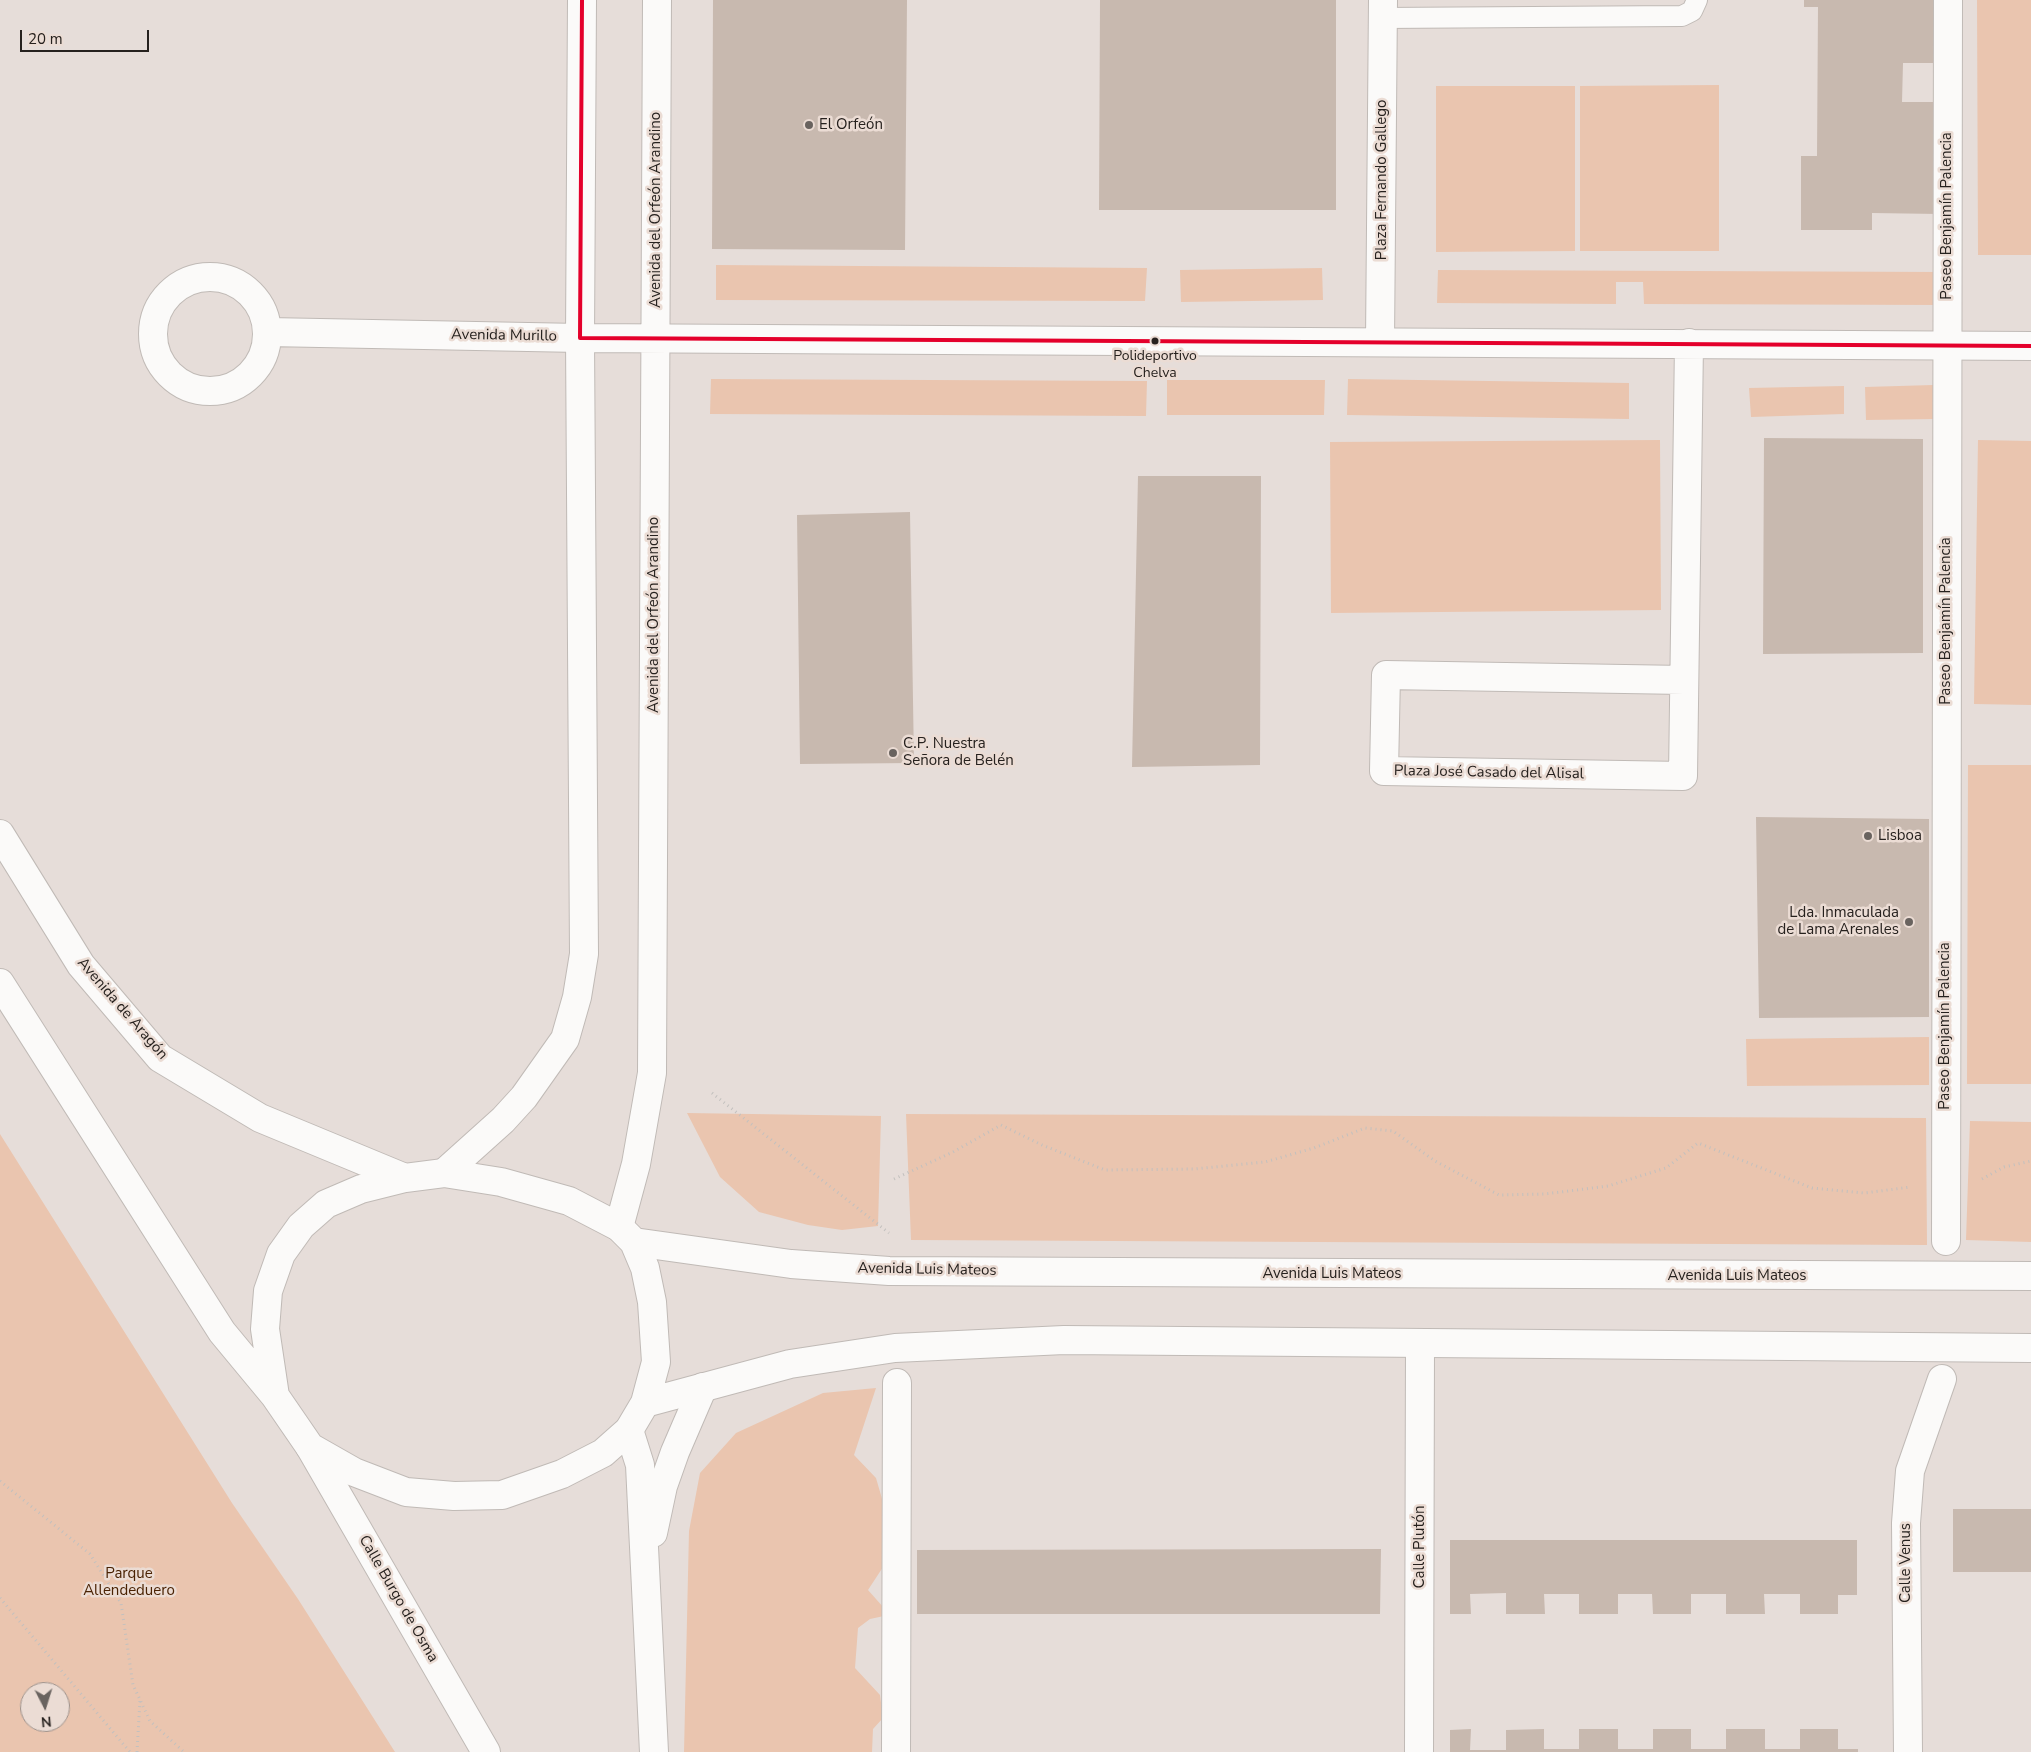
<!DOCTYPE html>
<html>
<head>
<meta charset="utf-8">
<style>
  body { margin:0 }
  #map { position:relative; width:2031px; height:1752px; overflow:hidden; background:#e6ddd9; font-family:"Nunito Sans",sans-serif }
  canvas { display:block }
  .north { position:absolute; left:20px; top:1682px; width:50px; height:50px; box-sizing:border-box; background:#ebdcd4; border:1px solid #9c918b; border-radius:50%; rotate:175deg; font-size:14px; font-weight:700; line-height:20px; text-align:center; color:#26211e }
  .north::after { content:''; display:block; margin:auto; width:18px; height:22px; background:#69635f; clip-path:polygon(50% 0,100% 100%,50% 72%,0 100%) }
  .scale { position:absolute; left:20px; top:30px; width:129px; height:22px; box-sizing:border-box; border:2px solid #26211e; border-top:0; padding-left:6px; font-size:15px; line-height:18px; white-space:nowrap; color:#26211e; -webkit-text-stroke:4px #ebdcd4; paint-order:stroke }
</style>
</head>
<body>
<div id="map">
<canvas width="2031" height="1752"></canvas>
<div class="north">N</div>
<div class="scale">20 m</div>
</div>
<script>
const ctx = document.querySelector('canvas').getContext('2d');
ctx.lineJoin = 'round';
function paint(path, color) { ctx.fillStyle = color; ctx.fill(path, 'evenodd'); }
function stroke(path, color, width, dash) { ctx.strokeStyle = color; ctx.lineWidth = width; ctx.lineCap = dash ? 'butt' : 'round'; ctx.setLineDash(dash || []); ctx.stroke(path); }
function drawText(font, color, halo, rows, align = 'center') {
  ctx.font = font + ' "Nunito Sans",sans-serif'; ctx.lineWidth = 5; ctx.setLineDash([]); ctx.textBaseline = 'middle'; ctx.strokeStyle = halo; ctx.fillStyle = color; for (const [text, x, y, turn = 0] of rows) {
    ctx.save(); ctx.translate(x, y); ctx.rotate((+turn || 0) * Math.PI / 180); ctx.textAlign = isNaN(turn) ? turn : align; if (halo) ctx.strokeText(text, 0, 0); ctx.fillText(text, 0, 0); ctx.restore();
  }
}
paint(new Path2D(`
  M 1977,0 L 2031,0 L 2031,255 L 1978,255 Z
  M 1719,85 L 1719,251 L 1580,251 L 1580,86 Z
  M 1436,86 L 1575,86 L 1575,251 L 1436,252 Z
  M 716,265 L 1147,268 L 1145,301 L 716,300 Z
  M 1322,268 L 1323,300 L 1181,302 L 1180,270 Z
  M 1438,270 L 1941,272 L 1941,305 L 1644,304 L 1643,282 L 1616,282 L 1616,304 L 1437,303 Z
  M 711,379 L 1147,381 L 1146,416 L 710,414 Z
  M 1348,379 L 1629,383 L 1629,419 L 1347,415 Z
  M 1167,380 L 1325,380 L 1324,415 L 1167,415 Z
  M 1933,385 L 1935,419 L 1866,420 L 1865,387 Z
  M 1844,386 L 1844,414 L 1751,417 L 1749,388 Z
  M 1660,440 L 1661,610 L 1331,613 L 1330,442 Z
  M 1978,440 L 2031,441 L 2031,705 L 1974,704 Z
  M 1968,765 L 2031,765 L 2031,1084 L 1967,1084 Z
  M 1929,1037 L 1929,1085 L 1747,1086 L 1746,1039 Z
  M 687,1113 L 881,1116 L 878,1226 L 842,1230 L 808,1225 L 759,1212 L 720,1177 Z
  M 906,1114 L 1926,1118 L 1927,1245 L 911,1240 Z
  M 1970,1121 L 2031,1122 L 2031,1242 L 1966,1240 Z
  M 0,1134 L 232,1503 L 298,1599 L 395,1752 L 0,1752 ZM 30,1692 L 60,1692 L 60,1722 L 30,1722 Z
  M 876,1388 L 854,1455 L 876,1478 L 885,1509 L 887,1561 L 868,1590 L 884,1608 L 884,1616 L 870,1619 L 858,1628 L 855,1668 L 880,1695 L 883,1718 L 873,1729 L 872,1752 L 684,1752 L 689,1531 L 700,1473 L 736,1433 L 823,1393 Z`), '#eac5af');
paint(new Path2D(`
  M 713,0 L 907,0 L 905,250 L 712,249 Z
  M 1100,0 L 1336,0 L 1336,210 L 1099,210 Z
  M 1804,0 L 1938,0 L 1938,63 L 1903,63 L 1902,102 L 1939,102 L 1939,214 L 1872,213 L 1872,230 L 1801,230 L 1801,156 L 1817,156 L 1818,7 L 1804,7 Z
  M 1764,438 L 1923,439 L 1923,653 L 1763,654 Z
  M 1138,476 L 1261,476 L 1260,765 L 1132,767 Z
  M 910,512 L 914,763 L 800,764 L 797,515 Z
  M 1756,817 L 1929,819 L 1929,1017 L 1759,1018 Z
  M 1953,1509 L 2031,1509 L 2031,1572 L 1953,1572 Z
  M 1450,1540 L 1857,1540 L 1857,1595 L 1838,1595 L 1838,1614 L 1800,1614 L 1800,1594 L 1764,1594 L 1765,1614 L 1726,1614 L 1726,1594 L 1691,1594 L 1691,1614 L 1653,1614 L 1652,1594 L 1618,1594 L 1618,1614 L 1579,1614 L 1579,1594 L 1544,1594 L 1545,1614 L 1506,1614 L 1506,1593 L 1470,1594 L 1471,1614 L 1450,1614 Z
  M 1381,1549 L 1380,1614 L 917,1614 L 917,1550 Z
  M 1471,1729 L 1470,1750 L 1506,1750 L 1506,1730 L 1544,1729 L 1544,1749 L 1579,1749 L 1579,1729 L 1618,1729 L 1618,1749 L 1653,1749 L 1653,1729 L 1691,1729 L 1691,1749 L 1726,1749 L 1726,1729 L 1765,1729 L 1765,1749 L 1800,1749 L 1800,1729 L 1838,1729 L 1838,1749 L 1858,1749 L 1858,1752 L 1450,1752 L 1450,1730 Z`), '#c8b9af');
const service = new Path2D(`
  M 1383,18 L 1682,16 L 1692,11 L 1697,0`);
const pedestrian = new Path2D(`
  M 1946,1241 L 1948,0
  M 896,1752 L 897,1383
  M 1908,1752 L 1906,1523 L 1910,1471 L 1942,1379`);
const minor = new Path2D(`
  M153 334a57 57 0 1 1 114 0a57 57 0 1 1-114 0Z
  M 268,332 L 580,338 L 2031,346
  M 1380,341 L 1383,0
  M 1684,680 L 1386,675 L 1384,771 L 1683,776 L 1689,343
  M 444,1173 L 503,1120 L 524,1097 L 565,1039 L 577,997 L 584,954 L 580,338 L 582,0
  M 619,1227 L 636,1164 L 652,1073 L 657,0
  M 1419,1752 L 1420,1343`);
const tertiary = new Path2D(`
  M 629,1430 L 640,1465 L 654,1752
  M 310,1447 L 486,1752
  M 653,1533 L 663,1486 L 675,1452 L 703,1387`);
const trunk = new Path2D(`
  M 0,834 L 81,965 L 160,1058 L 260,1118 L 405,1178
  M 0,983 L 222,1332 L 275,1396 L 310,1447 L 354,1472 L 406,1492 L 454,1496 L 502,1495 L 562,1474 L 603,1453 L 629,1430 L 645,1403 L 656,1362 L 652,1302 L 645,1268 L 634,1242 L 619,1227 L 569,1201 L 501,1182 L 444,1173 L 405,1178 L 361,1189 L 326,1204 L 301,1226 L 281,1254 L 268,1291 L 265,1329 L 275,1396
  M 634,1242 L 791,1264 L 889,1271 L 2031,1276
  M 645,1403 L 790,1364 L 895,1348 L 1064,1340 L 2031,1348`);
stroke(service, '#c0bab6', 22);
stroke(pedestrian, '#c0bab6', 30);
stroke(minor, '#c0bab6', 30);
stroke(tertiary, '#c0bab6', 30);
stroke(trunk, '#c0bab6', 30);
stroke(new Path2D(`
  M 712,1093 L 889,1233
  M 894,1179 L 953,1152 L 1001,1125 L 1042,1145 L 1105,1170 L 1194,1169 L 1265,1162 L 1314,1148 L 1365,1128 L 1393,1131 L 1435,1161 L 1499,1195 L 1545,1194 L 1608,1186 L 1666,1168 L 1698,1143 L 1812,1188 L 1864,1193 L 1911,1187
  M 1982,1179 L 2004,1167 L 2031,1161
  M 0,1481 L 90,1554 L 121,1603 L 133,1685 L 150,1721 L 184,1752
  M 0,1598 L 130,1752
  M 137,1752 L 140,1700`), '#c2c0be', 3, [1, 4]);
stroke(service, '#fbfaf9', 20);
stroke(pedestrian, '#fbfaf9', 28);
stroke(minor, '#fbfaf9', 28);
stroke(tertiary, '#fbfaf9', 28);
stroke(trunk, '#fbfaf9', 28);
stroke(new Path2D(`
  M 582,0 L 580,338 L 2031,346`), '#e4002b', 4);
for (const [x, y, r, color] of [
  [809,125,5,"#69635f"],
  [1155,341,4.5,"#26211e"],
  [893,753,5,"#69635f"],
  [1868,836,5,"#69635f"],
  [1909,922,5,"#69635f"]
]) { const dot = new Path2D(); dot.arc(x, y, r, 0, 2 * Math.PI); ctx.fillStyle = color; ctx.fill(dot); stroke(dot, '#ebdcd4', 2); }
drawText('14px', '#26211e', '#ebdcd4', [
  ["Polideportivo",1155,357],
  ["Chelva",1155,374]
]);
drawText('15px', '#26211e', '#ebdcd4', [
  ["El Orfeón",819,125],
  ["C.P. Nuestra",903,744],
  ["Señora de Belén",903,761],
  ["Lisboa",1878,836],
  ["Lda. Inmaculada",1899,913,"right"],
  ["de Lama Arenales",1899,930,"right"]
], 'left');
drawText('15px', '#26211e', '#ebdcd4', [
  ["Plaza Fernando Gallego",1382,180,-90],
  ["Avenida del Orfeón Arandino",656,210,-90],
  ["Paseo Benjamín Palencia",1947,216,-90],
  ["Avenida Murillo",504,336,1],
  ["Avenida del Orfeón Arandino",654,615,-90],
  ["Paseo Benjamín Palencia",1946,621,-90],
  ["Plaza José Casado del Alisal",1489,773,1],
  ["Avenida de Aragón",122,1009,49],
  ["Paseo Benjamín Palencia",1945,1026,-90],
  ["Avenida Luis Mateos",927,1270,1],
  ["Avenida Luis Mateos",1332,1274],
  ["Avenida Luis Mateos",1737,1276],
  ["Calle Plutón",1420,1547,-90],
  ["Calle Venus",1906,1563,-90],
  ["Calle Burgo de Osma",398,1599,60]
]);
drawText('15px', '#4a2203', '#ebdcd4', [
  ["Parque",129,1574],
  ["Allendeduero",129,1591]
]);
</script>
</body>
</html>
